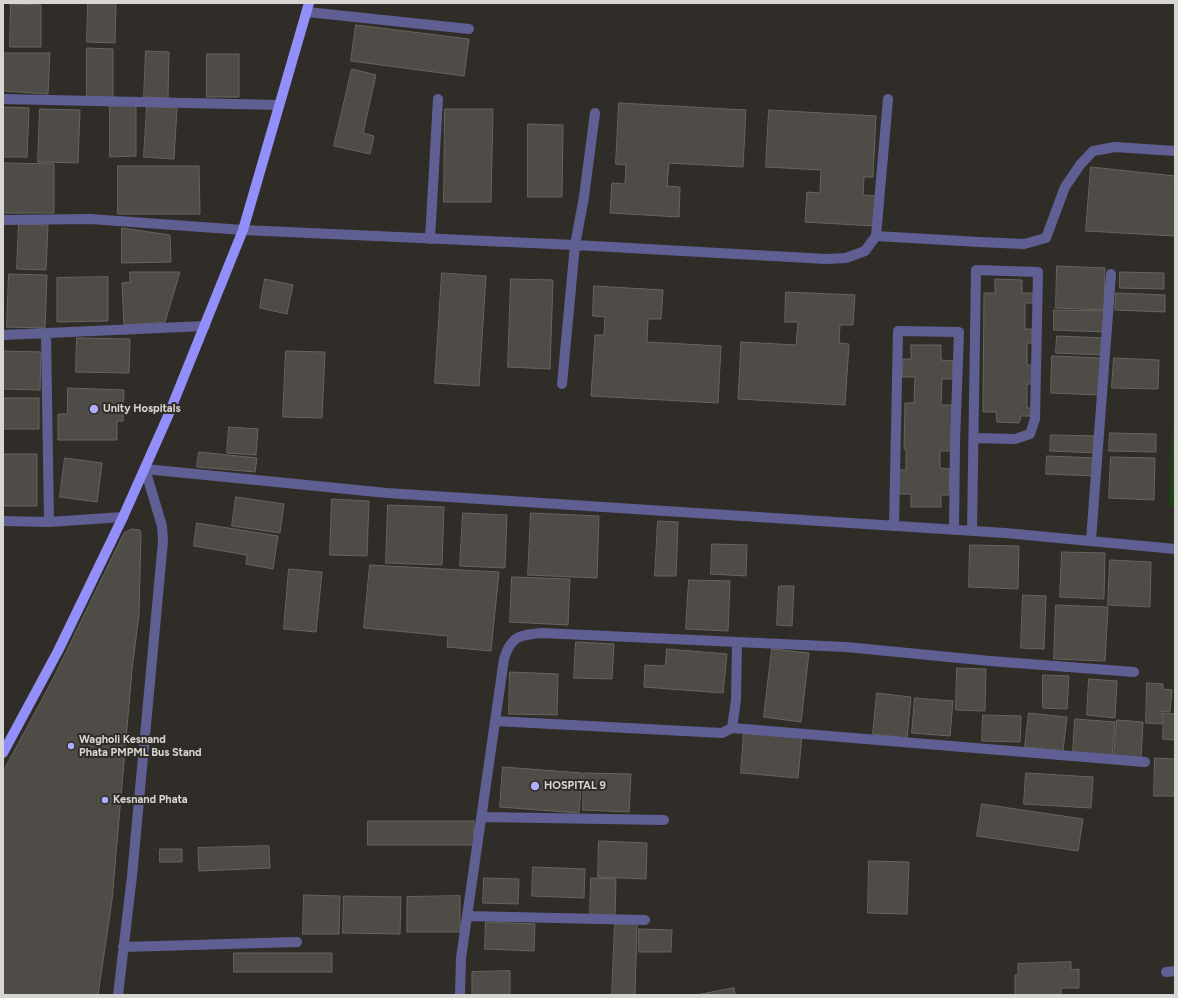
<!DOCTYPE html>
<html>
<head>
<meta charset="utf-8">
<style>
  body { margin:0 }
  #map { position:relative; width:1178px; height:998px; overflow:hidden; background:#302d29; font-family:Figtree,sans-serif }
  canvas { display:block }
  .frame { position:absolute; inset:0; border:4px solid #d8d6d3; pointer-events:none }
</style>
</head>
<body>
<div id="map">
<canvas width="1178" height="998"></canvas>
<div class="frame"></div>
</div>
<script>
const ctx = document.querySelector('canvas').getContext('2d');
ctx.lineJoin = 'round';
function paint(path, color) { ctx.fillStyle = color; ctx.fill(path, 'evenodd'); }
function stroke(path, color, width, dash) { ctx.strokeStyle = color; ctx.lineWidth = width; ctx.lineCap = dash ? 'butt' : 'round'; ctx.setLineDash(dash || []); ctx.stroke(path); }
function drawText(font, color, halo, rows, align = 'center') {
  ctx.font = font + ' Figtree,sans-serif'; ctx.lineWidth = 4; ctx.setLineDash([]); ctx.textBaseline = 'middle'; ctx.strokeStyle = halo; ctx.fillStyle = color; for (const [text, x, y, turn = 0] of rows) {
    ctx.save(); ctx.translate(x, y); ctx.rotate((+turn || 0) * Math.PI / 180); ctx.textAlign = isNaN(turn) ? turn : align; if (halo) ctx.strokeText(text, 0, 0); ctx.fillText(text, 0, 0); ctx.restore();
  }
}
paint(new Path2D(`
  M 1175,373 L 1175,506 L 1169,506 Z`), '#1f4414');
const building = new Path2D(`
  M 88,3 L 116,3 L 115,43 L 87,42 Z
  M 11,4 L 41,5 L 41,47 L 10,47 Z
  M 356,25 L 469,39 L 464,76 L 351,61 Z
  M 87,48 L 113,49 L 113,98 L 87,97 Z
  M 146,51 L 169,52 L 168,98 L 144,97 Z
  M 3,53 L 50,53 L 48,94 L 3,91 Z
  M 207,54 L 239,54 L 239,97 L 207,97 Z
  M 352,69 L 376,75 L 363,133 L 374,136 L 370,154 L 334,146 Z
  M 619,103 L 746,110 L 743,167 L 669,163 L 667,186 L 680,187 L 679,217 L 610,213 L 612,183 L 625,184 L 626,165 L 616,164 Z
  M 110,105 L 136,105 L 136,156 L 110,157 Z
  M 147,106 L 177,108 L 174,159 L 144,157 Z
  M 3,107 L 29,108 L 27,157 L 3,157 Z
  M 40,109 L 80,110 L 78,163 L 38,162 Z
  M 445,109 L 493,109 L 491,202 L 444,202 Z
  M 769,110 L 876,116 L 873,177 L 864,177 L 863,195 L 875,196 L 874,226 L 805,222 L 807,192 L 820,193 L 821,170 L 766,167 Z
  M 528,124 L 563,125 L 562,197 L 528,197 Z
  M 3,163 L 54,164 L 54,213 L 3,213 Z
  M 118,166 L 199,166 L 200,214 L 118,214 Z
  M 1091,167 L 1175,176 L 1175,236 L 1086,231 Z
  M 19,224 L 48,225 L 46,270 L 17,269 Z
  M 122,228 L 170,235 L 171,262 L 122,263 Z
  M 1057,266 L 1105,268 L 1104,310 L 1056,308 Z
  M 130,272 L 180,272 L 165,322 L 124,325 L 122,283 L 130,282 Z
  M 1120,272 L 1164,273 L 1164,289 L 1120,288 Z
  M 442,273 L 486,276 L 479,386 L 435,383 Z
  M 9,274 L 47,275 L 45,328 L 7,327 Z
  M 108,277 L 108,321 L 57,322 L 57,278 Z
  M 265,279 L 293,285 L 287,314 L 260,308 Z
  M 511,279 L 553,280 L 550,369 L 508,367 Z
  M 995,279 L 1022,280 L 1022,293 L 1033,293 L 1033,303 L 1025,303 L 1025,329 L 1032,329 L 1032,343 L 1027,343 L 1027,365 L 1032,365 L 1032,384 L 1027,384 L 1027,408 L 1032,408 L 1032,416 L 1021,416 L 1019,423 L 997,422 L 996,412 L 983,412 L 984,293 L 995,293 Z
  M 594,286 L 663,290 L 661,319 L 648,319 L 647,342 L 721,346 L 718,403 L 591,396 L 595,335 L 604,335 L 605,317 L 593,316 Z
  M 786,292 L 855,295 L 853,325 L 840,325 L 839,343 L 849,344 L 845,405 L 738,399 L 741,342 L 796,345 L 798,322 L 785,322 Z
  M 1116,293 L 1165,295 L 1165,312 L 1115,310 Z
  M 1054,310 L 1106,311 L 1105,332 L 1054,330 Z
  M 1057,336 L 1105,338 L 1104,355 L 1056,353 Z
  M 77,338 L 130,339 L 129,373 L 76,372 Z
  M 911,345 L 941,345 L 941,360 L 953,361 L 953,379 L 942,379 L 941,405 L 952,405 L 951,451 L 940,451 L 940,468 L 950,469 L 949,495 L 941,495 L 941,507 L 911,507 L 911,494 L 899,494 L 899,470 L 906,470 L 906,449 L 904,449 L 905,403 L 914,403 L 915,377 L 902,377 L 903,359 L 911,359 Z
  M 3,351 L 41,352 L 40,390 L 3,389 Z
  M 286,351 L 325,352 L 322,418 L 283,417 Z
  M 1052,356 L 1101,358 L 1099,395 L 1051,393 Z
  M 1114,358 L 1159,360 L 1158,389 L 1112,388 Z
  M 68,388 L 124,390 L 123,421 L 117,421 L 117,440 L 58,440 L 58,414 L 67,414 Z
  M 3,398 L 39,398 L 39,429 L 3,429 Z
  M 229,427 L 258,429 L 256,455 L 227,453 Z
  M 1110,433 L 1156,434 L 1156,452 L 1109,451 Z
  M 1051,435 L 1098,436 L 1097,453 L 1050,451 Z
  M 199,452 L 257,458 L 255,472 L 197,467 Z
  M 3,454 L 37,454 L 37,506 L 3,506 Z
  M 1047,456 L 1096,458 L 1095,476 L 1046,474 Z
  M 1111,457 L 1155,458 L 1154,500 L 1109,498 Z
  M 65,458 L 102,463 L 97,502 L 60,497 Z
  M 236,497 L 284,504 L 280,533 L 232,526 Z
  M 332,499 L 369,501 L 367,556 L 330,555 Z
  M 388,505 L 444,507 L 442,565 L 386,563 Z
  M 463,513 L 507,515 L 505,568 L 460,566 Z
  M 531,513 L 599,516 L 597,578 L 528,575 Z
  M 658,521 L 678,522 L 676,576 L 655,576 Z
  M 197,523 L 278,536 L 273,569 L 246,564 L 247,555 L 194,546 Z
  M 132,529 L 140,530 L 141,535 L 139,614 L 132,670 L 112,900 L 98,995 L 3,995 L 3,772 L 53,679 L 124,533 Z
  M 712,544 L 747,545 L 746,576 L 711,574 Z
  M 970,545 L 1019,546 L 1018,589 L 969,587 Z
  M 1062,552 L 1105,553 L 1104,599 L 1060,597 Z
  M 1110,560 L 1151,562 L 1150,607 L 1108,605 Z
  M 370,565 L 499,572 L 491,651 L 447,647 L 448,636 L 364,628 Z
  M 289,569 L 322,572 L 316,632 L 284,629 Z
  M 512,577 L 570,579 L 568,625 L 510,622 Z
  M 689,580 L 730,581 L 728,631 L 686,629 Z
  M 779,586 L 794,586 L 792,626 L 777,625 Z
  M 1023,595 L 1046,596 L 1044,649 L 1021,648 Z
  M 1056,605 L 1108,607 L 1105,661 L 1054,659 Z
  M 576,642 L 614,644 L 612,679 L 574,678 Z
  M 667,649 L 727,654 L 723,693 L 644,687 L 645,665 L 665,666 Z
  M 772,649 L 809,653 L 801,722 L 764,717 Z
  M 957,668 L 986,669 L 985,711 L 956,710 Z
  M 510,672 L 558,674 L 557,715 L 509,714 Z
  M 1043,675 L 1069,676 L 1067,709 L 1043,708 Z
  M 1089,679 L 1117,681 L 1115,718 L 1087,715 Z
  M 1147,683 L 1163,684 L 1163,689 L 1172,690 L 1170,712 L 1162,711 L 1162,724 L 1146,723 Z
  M 877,693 L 911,697 L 907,738 L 873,734 Z
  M 915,698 L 953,701 L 950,736 L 912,733 Z
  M 1029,713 L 1067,717 L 1063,751 L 1025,747 Z
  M 1164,713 L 1175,714 L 1175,740 L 1163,739 Z
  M 983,715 L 1021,716 L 1020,742 L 982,741 Z
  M 1075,719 L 1115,722 L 1112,756 L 1073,753 Z
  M 1117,720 L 1143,722 L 1141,758 L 1114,756 Z
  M 744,731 L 802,736 L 798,778 L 741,773 Z
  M 1155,758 L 1175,759 L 1175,796 L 1154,796 Z
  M 503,767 L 582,773 L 579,813 L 500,807 Z
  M 584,773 L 631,774 L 629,812 L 583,810 Z
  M 1026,773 L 1093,777 L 1091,808 L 1024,804 Z
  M 982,804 L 1083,819 L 1078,851 L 977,836 Z
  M 368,821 L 474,821 L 474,845 L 368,845 Z
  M 599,841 L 647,843 L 646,879 L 598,877 Z
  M 269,846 L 270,868 L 199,871 L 198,848 Z
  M 160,849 L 182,849 L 182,862 L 160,862 Z
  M 869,861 L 909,862 L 907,914 L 868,913 Z
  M 533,867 L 585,869 L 584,898 L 532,896 Z
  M 484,878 L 519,879 L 518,904 L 483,903 Z
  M 591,878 L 616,879 L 615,918 L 590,917 Z
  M 304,895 L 340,896 L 339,934 L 303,934 Z
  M 344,896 L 401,897 L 400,934 L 343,933 Z
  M 460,896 L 460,932 L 407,932 L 407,897 Z
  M 486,922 L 535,924 L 534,951 L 485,949 Z
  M 615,923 L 637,924 L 635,995 L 612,995 Z
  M 639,929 L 672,930 L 671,952 L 639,952 Z
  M 234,953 L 332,953 L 332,972 L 234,972 Z
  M 1071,962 L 1071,970 L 1079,969 L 1079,988 L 1061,988 L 1061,995 L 1015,995 L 1015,975 L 1018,975 L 1018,964 Z
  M 510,971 L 510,995 L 472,995 L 472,972 Z
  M 734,988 L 735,995 L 697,995 Z`);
paint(building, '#4f4b46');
stroke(building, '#68645f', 1);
stroke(new Path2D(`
  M 307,12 L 469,29
  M 3,99 L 279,105
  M 3,220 L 90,219 L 243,230 L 575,245 L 826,259 L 846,258 L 865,251 L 876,236 L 888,99
  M 876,236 L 979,242 L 1024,244 L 1046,238 L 1065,187 L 1080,165 L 1093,151 L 1115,147 L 1175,151
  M 430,239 L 438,99
  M 46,333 L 49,522
  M 3,335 L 205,326
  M 562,384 L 575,245 L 584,197 L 595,113
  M 3,521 L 49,522 L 123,517
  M 894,526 L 898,331 L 959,332 L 955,442 L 954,530
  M 972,531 L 976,270 L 1038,272 L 1035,419 L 1030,434 L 1015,439 L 974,438
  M 1091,540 L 1111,274
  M 495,721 L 722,733 L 732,728 L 736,700 L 737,642
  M 732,728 L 1145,762
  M 482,817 L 664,820
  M 467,916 L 645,920
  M 123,947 L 297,942
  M 1166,972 L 1175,971
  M 118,995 L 132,876 L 163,541 L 162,526 L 145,469 L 387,493 L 1005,533 L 1175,549
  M 460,995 L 461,958 L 504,659 C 511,636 519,635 542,633 L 846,647 L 990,661 L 1134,672`), '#605f94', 10);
stroke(new Path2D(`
  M 3,753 L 58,651 L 123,517 L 168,416 L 243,230 L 309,3`), '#928efa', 10);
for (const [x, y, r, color] of [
  [94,409,5,"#aeaefb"],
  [71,746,4,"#aeaefb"],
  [535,786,5,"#aeaefb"],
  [105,800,4,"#aeaefb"]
]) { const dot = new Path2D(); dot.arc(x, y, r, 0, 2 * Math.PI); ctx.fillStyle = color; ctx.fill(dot); stroke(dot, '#302d29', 1.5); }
drawText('bold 11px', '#d8d6d3', '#302d29', [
  ["Unity Hospitals",103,409],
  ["Wagholi Kesnand",79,740],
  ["Phata PMPML Bus Stand",79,753],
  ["HOSPITAL 9",544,786],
  ["Kesnand Phata",113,800]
], 'left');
</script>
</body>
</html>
